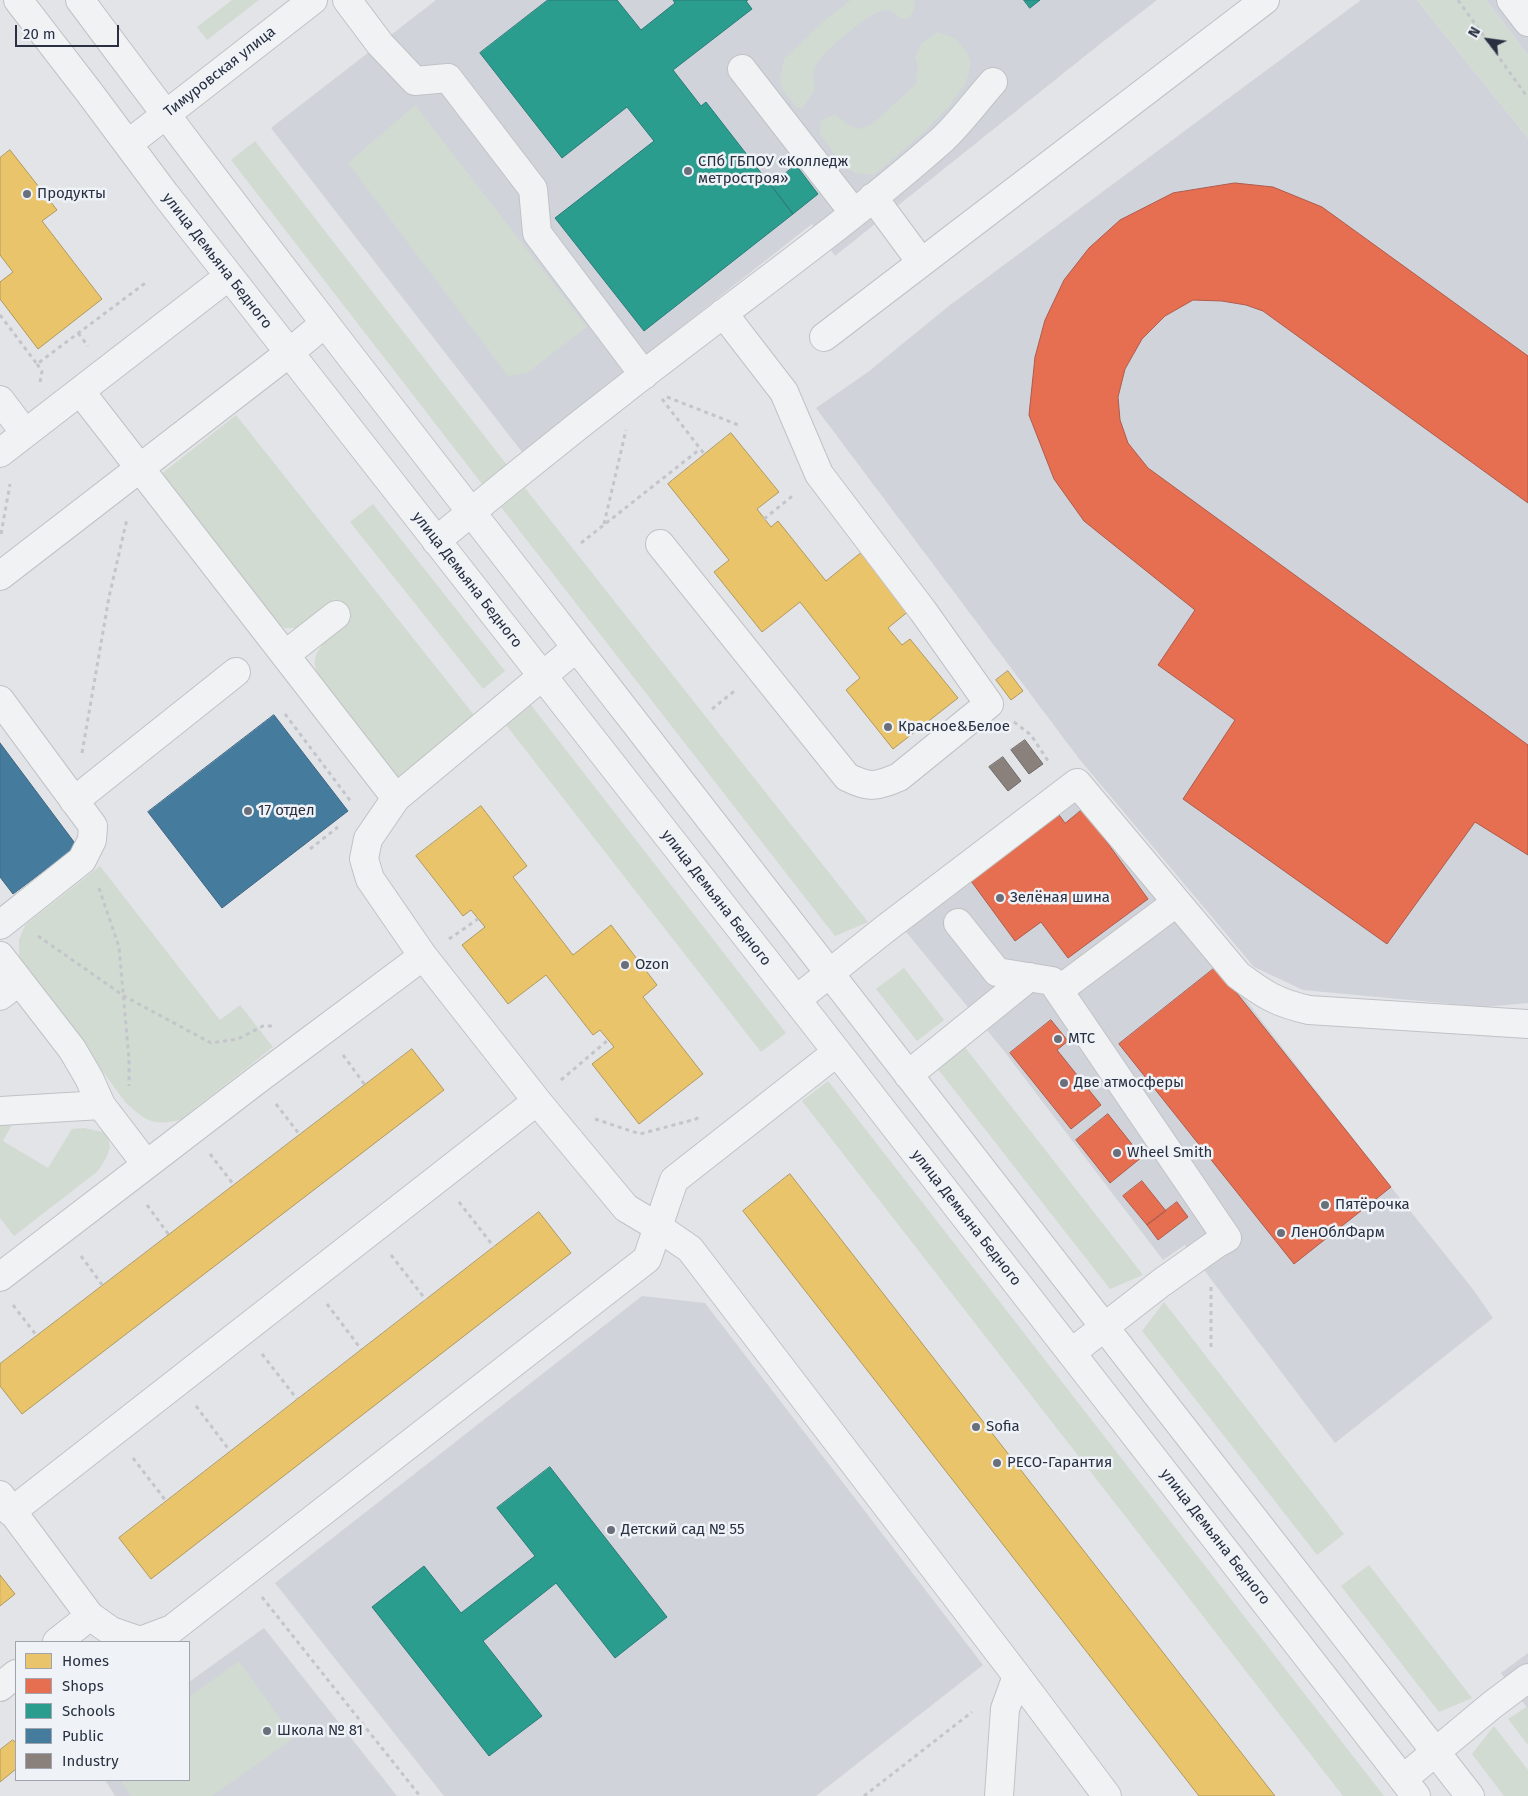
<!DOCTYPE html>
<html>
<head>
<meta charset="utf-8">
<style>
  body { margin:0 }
  #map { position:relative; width:1528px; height:1796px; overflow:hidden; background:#e2e4e7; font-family:"Fira Sans",sans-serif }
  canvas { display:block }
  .legend { position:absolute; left:15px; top:1641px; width:175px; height:140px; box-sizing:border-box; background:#eff2f6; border:1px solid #9fa4ae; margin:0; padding:6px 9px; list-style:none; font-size:15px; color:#283041 }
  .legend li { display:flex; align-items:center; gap:10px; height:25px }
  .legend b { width:25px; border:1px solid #9fa4ae }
  .north { position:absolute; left:1463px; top:15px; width:50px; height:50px; -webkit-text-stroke:4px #eff2f6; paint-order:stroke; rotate:300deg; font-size:14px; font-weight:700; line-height:20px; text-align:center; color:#283041 }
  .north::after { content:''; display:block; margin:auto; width:18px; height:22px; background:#283041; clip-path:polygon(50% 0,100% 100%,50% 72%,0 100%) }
  .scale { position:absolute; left:15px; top:25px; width:104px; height:22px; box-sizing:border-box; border:2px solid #283041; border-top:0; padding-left:6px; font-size:15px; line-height:18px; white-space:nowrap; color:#283041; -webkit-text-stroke:4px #eff2f6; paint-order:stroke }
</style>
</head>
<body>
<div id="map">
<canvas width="1528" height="1796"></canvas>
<ul class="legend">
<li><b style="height:14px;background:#e9c46a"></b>Homes</li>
<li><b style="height:14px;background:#e76f51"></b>Shops</li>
<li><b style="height:14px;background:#2a9d8f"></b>Schools</li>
<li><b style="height:14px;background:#457b9d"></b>Public</li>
<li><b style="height:14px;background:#8a817c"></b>Industry</li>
</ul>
<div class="north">N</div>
<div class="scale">20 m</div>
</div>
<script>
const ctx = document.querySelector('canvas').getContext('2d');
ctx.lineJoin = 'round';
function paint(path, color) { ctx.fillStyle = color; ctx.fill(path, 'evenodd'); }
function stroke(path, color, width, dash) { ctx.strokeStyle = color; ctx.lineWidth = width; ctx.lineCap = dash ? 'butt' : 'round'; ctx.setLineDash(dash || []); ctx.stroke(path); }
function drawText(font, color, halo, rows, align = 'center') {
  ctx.font = font + ' "Fira Sans",sans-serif'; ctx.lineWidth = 5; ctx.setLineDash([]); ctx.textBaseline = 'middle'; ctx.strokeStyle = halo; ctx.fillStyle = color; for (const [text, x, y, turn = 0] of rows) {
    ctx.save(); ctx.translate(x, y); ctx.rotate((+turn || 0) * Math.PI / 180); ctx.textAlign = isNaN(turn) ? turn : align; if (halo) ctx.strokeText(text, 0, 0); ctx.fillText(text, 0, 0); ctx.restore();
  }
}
paint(new Path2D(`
  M 436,0 L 1157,0 L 1100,44 L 835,256 L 812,224 L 522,452 L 271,128 Z
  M 1361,0 L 1417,0 L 1528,138 L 1528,1003 L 1485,1007 L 1303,990 L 1254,967 L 1080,760 L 816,408 L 868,372 L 950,305 Z
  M 1486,0 L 1528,0 L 1528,55 Z
  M 1081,796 L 1183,916 L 1258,1016 L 1391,1187 L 1472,1288 L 1493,1318 L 1335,1443 L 1185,1245 L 1163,1260 L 1004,1051 L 902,927 Z
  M 642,1296 L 705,1303 L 983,1665 L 816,1796 L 444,1796 L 275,1583 Z
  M 264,1628 L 397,1796 L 115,1796 L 105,1780 L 189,1780 L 189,1682 Z
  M 1528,1653 L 1528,1709 L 1501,1673 Z`), '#d0d3da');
paint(new Path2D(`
  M 232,0 L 259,0 L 207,40 L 197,27 Z
  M 851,0 L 915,0 L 914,11 L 908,19 C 906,19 903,19 901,18 C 895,15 892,8 884,10 C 870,12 825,50 817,63 C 811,71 813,80 815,89 L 803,108 L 796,107 L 783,90 L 780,80 L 784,59 L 825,20 Z
  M 1417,0 L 1486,0 L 1528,55 L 1528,138 Z
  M 937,32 L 955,38 L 968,54 L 971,63 L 966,83 L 949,106 L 924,132 L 874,175 L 855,173 L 842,165 L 820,134 L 821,121 L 827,117 L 836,115 L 847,124 L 858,129 L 871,125 L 916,84 L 918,67 L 915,57 L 921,44 Z
  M 415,105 L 587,327 L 527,373 L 508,376 L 348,163 Z
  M 255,141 L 507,465 L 482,484 L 231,160 Z
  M 236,415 L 478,720 L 401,781 L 319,677 C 317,673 315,669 315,665 C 313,646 338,630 351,619 L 335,599 L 297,628 L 285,628 L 275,622 L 160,475 Z
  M 525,488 L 868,922 L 835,936 L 501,507 Z
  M 373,504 L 505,671 L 483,689 L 350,522 Z
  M 531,705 L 786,1033 L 761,1052 L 506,725 Z
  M 100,866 L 220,1020 L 240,1005 L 273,1047 L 180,1120 C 153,1126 146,1121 126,1103 L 19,959 L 19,940 L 25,925 Z
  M 904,968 L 944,1020 L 917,1041 L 876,989 Z
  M 964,1046 L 1143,1275 L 1110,1289 L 937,1068 Z
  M 828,1081 L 1384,1796 L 1343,1796 L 802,1101 Z
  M 15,1119 L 3,1141 L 48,1168 L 72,1129 L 84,1128 L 103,1132 L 108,1137 L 110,1148 L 106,1158 L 98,1171 L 14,1236 L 0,1218 L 0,1120 Z
  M 1164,1302 L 1344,1534 L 1317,1555 L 1142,1331 Z
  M 1369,1565 L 1472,1698 L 1439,1712 L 1341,1586 Z
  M 239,1661 L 294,1738 L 212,1796 L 131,1796 L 120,1780 L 189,1780 L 189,1697 Z
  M 1528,1706 L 1528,1745 L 1508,1719 Z
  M 1494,1726 L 1528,1770 L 1528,1796 L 1504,1796 L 1472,1754 Z`), '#d2dbd2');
const homes = new Path2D(`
  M 10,150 L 57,210 L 42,221 L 102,299 L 38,349 L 0,299 L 0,282 L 13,272 L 0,255 L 0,158 Z
  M 731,433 L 779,492 L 757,509 L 771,527 L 778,521 L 826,581 L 863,551 L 910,610 L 888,628 L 902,645 L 910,639 L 958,698 L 893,749 L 846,690 L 860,678 L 800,602 L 762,632 L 714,572 L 729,560 L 668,484 Z
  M 1008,671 L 1023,691 L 1011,700 L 996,680 Z
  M 481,806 L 527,866 L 513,877 L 573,955 L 611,925 L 657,985 L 643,997 L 703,1074 L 639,1124 L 592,1064 L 614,1047 L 600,1030 L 593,1035 L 546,975 L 508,1004 L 462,945 L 485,927 L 471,910 L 463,916 L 416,856 Z
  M 412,1049 L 444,1090 L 22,1414 L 0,1386 L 0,1364 Z
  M 790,1174 L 1275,1796 L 1199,1796 L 1132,1710 L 743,1211 Z
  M 539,1212 L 571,1253 L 151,1579 L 119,1538 Z
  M 0,1575 L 15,1594 L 0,1606 Z
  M 13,1740 L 16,1743 L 16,1769 L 0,1782 L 0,1750 Z`);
paint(homes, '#e9c46a');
stroke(homes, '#af985e', 1);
const shops = new Path2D(`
  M 1235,183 L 1273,187 L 1322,207 L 1528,356 L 1528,503 L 1263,311 L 1246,305 L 1222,301 L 1193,300 L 1165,316 L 1142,339 L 1125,369 L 1118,397 L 1120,420 L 1128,443 L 1148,468 L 1528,745 L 1528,855 L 1475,822 L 1387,944 L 1183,799 L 1235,720 L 1158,665 L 1195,610 L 1084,521 L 1054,479 L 1029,415 L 1035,357 L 1045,320 L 1064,280 L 1089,248 L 1120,220 L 1173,193 Z
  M 1083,809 L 1148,899 L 1068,958 L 1041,922 L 1015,941 L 971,881 L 1059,815 L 1065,823 Z
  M 1216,967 L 1391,1187 L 1294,1264 L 1119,1044 Z
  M 1051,1020 L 1068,1041 L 1057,1050 L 1101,1105 L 1071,1129 L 1010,1053 Z
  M 1108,1114 L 1142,1157 L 1110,1183 L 1076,1140 Z
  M 1142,1181 L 1166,1211 L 1147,1225 L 1123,1196 Z
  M 1177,1202 L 1188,1217 L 1158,1240 L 1147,1225 Z`);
paint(shops, '#e76f51');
stroke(shops, '#ae5c4c', 1);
const schools = new Path2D(`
  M 548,0 L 617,0 L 641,30 L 675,3 L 673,0 L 748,0 L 746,1 L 752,9 L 673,70 L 701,106 L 706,102 L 793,214 L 644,331 L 555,218 L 654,141 L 627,107 L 562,158 L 480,53 Z
  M 1024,0 L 1040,0 L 1030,8 Z
  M 796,165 L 818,194 L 793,214 L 771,185 Z
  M 550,1467 L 667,1617 L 615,1658 L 556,1583 L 483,1641 L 542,1716 L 489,1756 L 372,1607 L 424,1566 L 461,1613 L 535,1556 L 497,1508 Z`);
paint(schools, '#2a9d8f');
stroke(schools, '#297c78', 1);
const public = new Path2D(`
  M 274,715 L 348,811 L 222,908 L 148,812 Z
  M 0,743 L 77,846 L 13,894 L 0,877 Z`);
paint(public, '#457b9d');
stroke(public, '#3c6481', 1);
const industry = new Path2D(`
  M 1025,740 L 1043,764 L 1029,774 L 1011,750 Z
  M 1003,757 L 1021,781 L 1008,791 L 989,767 Z`);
paint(industry, '#8a817c');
stroke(industry, '#6d696a', 1);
const minor = new Path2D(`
  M 18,0 L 89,92 L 165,194 L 816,1025 L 1416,1796
  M 80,0 C 257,238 440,472 622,706 C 903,1070 1187,1433 1470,1796
  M 347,0 L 380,44 L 415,81 L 448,78 L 533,189 L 537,233 L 644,375
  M 1511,0 L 1528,22
  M 742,69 L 854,213
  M 128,144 L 313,0
  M 873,197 L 921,262
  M 824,337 L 1265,0
  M 80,391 L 396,798
  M 0,400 L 25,433
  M 0,453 L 229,276
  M 436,541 C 530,463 626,387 724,313 C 798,257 873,201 943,139 C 961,122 976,101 993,82
  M 660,544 L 847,777 C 869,788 876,787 899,777 L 989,704 L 923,611 L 819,474 L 784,392 L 723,313
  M 0,576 L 289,353 L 325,323
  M 576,648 L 396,798 L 368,839 L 364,859 L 370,879 L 423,956 L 537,1101 L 626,1208 L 658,1227 L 690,1249 L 1017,1676 L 1107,1796
  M 285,655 L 336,615
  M 0,700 L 93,826 L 92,840 L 82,860 L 0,925
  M 74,801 L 236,672
  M 958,923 L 997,972 L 1052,981 L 1227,1238 L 1216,1244 L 1161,1283 L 1071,1353
  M 0,956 L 72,1049 L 89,1078 L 101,1105 L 0,1111
  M 1059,990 L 1177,902
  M 0,996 L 19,981
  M 796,1000 L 885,929 L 1077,783 L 1238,975 C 1263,994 1277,1003 1309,1010 L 1528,1024
  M 908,1075 L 1029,977
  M 101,1105 L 146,1164
  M 0,1277 L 257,1080 L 423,956
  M 0,1495 L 90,1616
  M 11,1512 L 537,1101
  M 57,1642 L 90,1616 L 111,1631 L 140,1641 L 172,1629 L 647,1259 L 674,1180 L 837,1052
  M 0,1687 L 16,1674
  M 1403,1779 L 1492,1705 L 1528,1678
  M 999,1796 L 1005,1709 L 1017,1676`);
stroke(minor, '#c0c2c5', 30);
stroke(new Path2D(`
  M 1458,0 L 1528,98
  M 0,315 L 37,364 L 148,281
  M 78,333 L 88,346
  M 37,364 L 42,371 L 40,382
  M 667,397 L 741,426
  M 662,399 L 705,455
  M 764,519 L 795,494
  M 604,524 L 626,430
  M 1,534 L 10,484
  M 581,543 L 700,449
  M 712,709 L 737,689
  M 285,714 L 352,803
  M 1014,722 L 1031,735 L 1050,764
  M 82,753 L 109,597 L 127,519
  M 310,849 L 338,827
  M 99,888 L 119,947 L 129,1059 L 129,1086
  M 38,936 L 124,996 L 211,1043 L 238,1039 L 263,1026 L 275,1026
  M 449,939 L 478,919
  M 343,1055 L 365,1085
  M 561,1080 L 608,1040
  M 276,1104 L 300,1135
  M 595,1119 L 640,1134 L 696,1119 L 699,1117
  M 210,1154 L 234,1185
  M 459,1202 L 494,1247
  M 147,1205 L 169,1235
  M 391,1255 L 426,1300
  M 81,1256 L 103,1286
  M 1211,1287 L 1211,1349
  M 327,1304 L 361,1349
  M 13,1305 L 37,1336
  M 262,1354 L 297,1399
  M 196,1406 L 230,1451
  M 133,1458 L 166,1501
  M 262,1597 L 420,1796
  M 864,1796 L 972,1712`), '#c4c5ca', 3, [4, 4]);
stroke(minor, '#f1f2f4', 28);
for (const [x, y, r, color] of [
  [688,171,5,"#696f7b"],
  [27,194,5,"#696f7b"],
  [888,727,5,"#696f7b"],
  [248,811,5,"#696f7b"],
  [1000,898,5,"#696f7b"],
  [625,965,5,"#696f7b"],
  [1058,1039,5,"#696f7b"],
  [1064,1083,5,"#696f7b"],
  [1117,1153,5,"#696f7b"],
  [1325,1205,5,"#696f7b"],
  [1281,1233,5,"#696f7b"],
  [976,1427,5,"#696f7b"],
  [997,1463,5,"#696f7b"],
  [611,1530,5,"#696f7b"],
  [267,1731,5,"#696f7b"]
]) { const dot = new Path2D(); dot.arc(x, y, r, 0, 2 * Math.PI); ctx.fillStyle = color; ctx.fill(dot); stroke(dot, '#eff2f6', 2); }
drawText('15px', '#283041', '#eff2f6', [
  ["Тимуровская улица",220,72,-38],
  ["улица Демьяна Бедного",217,261,52],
  ["улица Демьяна Бедного",467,580,52],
  ["улица Демьяна Бедного",716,898,52],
  ["улица Демьяна Бедного",966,1218,52],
  ["улица Демьяна Бедного",1215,1537,52]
]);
drawText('15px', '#283041', '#eff2f6', [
  ["СПб ГБПОУ «Колледж",698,162],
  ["метростроя»",698,179],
  ["Продукты",37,194],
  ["Красное&Белое",898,727],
  ["17 отдел",258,811],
  ["Зелёная шина",1010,898],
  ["Ozon",635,965],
  ["МТС",1068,1039],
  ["Две атмосферы",1074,1083],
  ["Wheel Smith",1127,1153],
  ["Пятёрочка",1335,1205],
  ["ЛенОблФарм",1291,1233],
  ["Sofia",986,1427],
  ["РЕСО-Гарантия",1007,1463],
  ["Детский сад № 55",621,1530],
  ["Школа № 81",277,1731]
], 'left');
</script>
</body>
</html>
